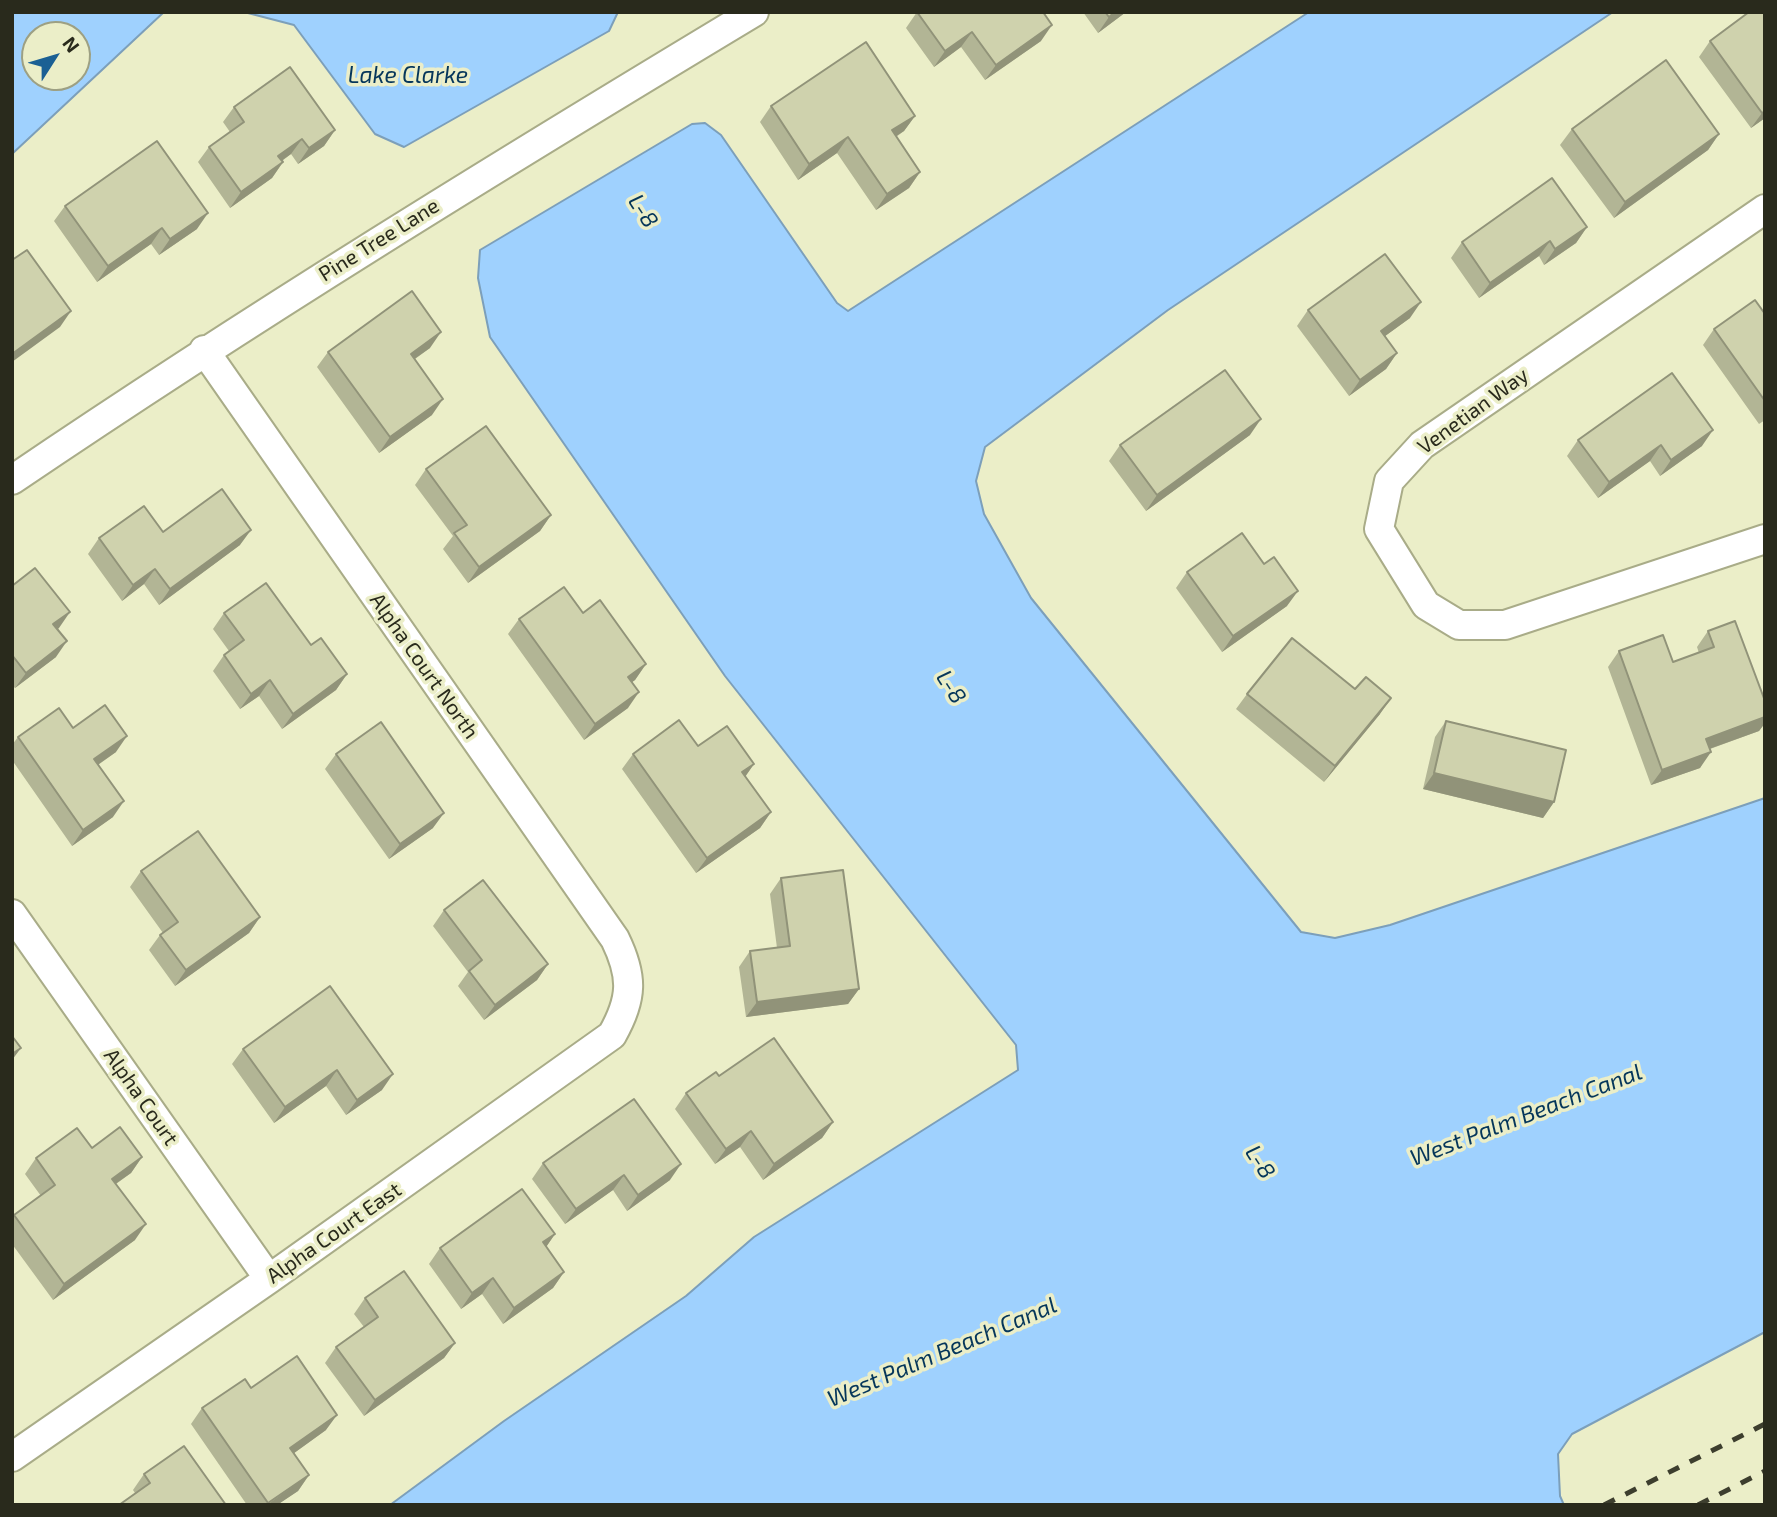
<!DOCTYPE html>
<html>
<head>
<meta charset="utf-8">
<style>
  body { margin:0 }
  #map { position:relative; width:1777px; height:1517px; overflow:hidden; background:#ebeec8; font-family:"Exo 2",sans-serif }
  canvas { display:block }
  .frame { position:absolute; inset:0; border:14px solid #292a1c; pointer-events:none }
  .north { position:absolute; left:21px; top:21px; width:70px; height:70px; box-sizing:border-box; background:#ebeec8; border:2px solid #9da083; border-radius:50%; rotate:53deg; font-size:19px; font-weight:700; line-height:28px; text-align:center; color:#292a1c }
  .north::after { content:''; display:block; margin:auto; width:24px; height:32px; background:#1b6094; clip-path:polygon(50% 0,100% 100%,50% 72%,0 100%) }
</style>
</head>
<body>
<div id="map">
<canvas width="1777" height="1517"></canvas>
<div class="frame"></div>
<div class="north">N</div>
</div>
<script>
const ctx = document.querySelector('canvas').getContext('2d');
ctx.lineJoin = 'round';
function paint(path, color) { ctx.fillStyle = color; ctx.fill(path, 'evenodd'); }
function stroke(path, color, width, dash) { ctx.strokeStyle = color; ctx.lineWidth = width; ctx.lineCap = dash ? 'butt' : 'round'; ctx.setLineDash(dash || []); ctx.stroke(path); }
function drawText(font, color, halo, rows, align = 'center') {
  ctx.font = font + ' "Exo 2",sans-serif'; ctx.lineWidth = 7; ctx.setLineDash([]); ctx.textBaseline = 'middle'; ctx.strokeStyle = halo; ctx.fillStyle = color; for (const [text, x, y, turn = 0] of rows) {
    ctx.save(); ctx.translate(x, y); ctx.rotate((+turn || 0) * Math.PI / 180); ctx.textAlign = isNaN(turn) ? turn : align; if (halo) ctx.strokeText(text, 0, 0); ctx.fillText(text, 0, 0); ctx.restore();
  }
}
const water = new Path2D(`
  M 12,12 L 164,12 L 12,154 ZM 35,35 L 77,35 L 77,77 L 35,77 Z
  M 244,12 L 618,12 L 609,31 L 404,147 L 375,134 L 294,25 Z
  M 1309,12 L 1613,12 L 1168,310 L 985,447 L 976,481 L 984,514 L 1031,598 L 1301,932 L 1335,938 L 1390,925 L 1765,798 L 1765,1332 L 1572,1434 L 1558,1454 L 1560,1496 L 1564,1505 L 390,1505 L 504,1421 L 686,1296 L 754,1237 L 1018,1070 L 1016,1045 L 725,676 L 490,337 L 478,278 L 480,250 L 692,124 L 705,123 L 721,135 L 837,303 L 848,311 Z`);
paint(water, '#9fd1fe');
stroke(water, '#7c9fba', 2);
const street = new Path2D(`
  M 1765,209 L 1422,445 L 1389,481 L 1379,529 L 1426,605 L 1459,625 L 1505,625 L 1765,539
  M 12,480 C 254,316 503,163 754,12
  M 12,914 L 269,1279
  M 12,1457 L 269,1279 L 612,1035 C 633,998 633,976 615,939 L 204,350`);
stroke(street, '#a9ac88', 32);
stroke(street, '#fff', 28);
stroke(new Path2D(`
  M 1604,1505 L 1765,1424
  M 1698,1505 L 1765,1471`), '#3d3e2e', 5, [12, 12]);
paint(new Path2D(`
  M 917,12 L 1041,41 L 985,80 L 961,47 L 934,67 L 906,28 Z
  M 1083,12 L 1126,12 L 1098,33 Z
  M 1765,12 L 1765,118 L 1751,128 L 1699,57 L 1710,41 Z
  M 771,106 L 915,116 L 904,131 L 896,137 L 920,172 L 909,188 L 876,210 L 837,153 L 798,180 L 760,122 Z
  M 234,107 L 335,130 L 324,146 L 298,164 L 291,154 L 282,161 L 283,162 L 272,178 L 230,208 L 198,162 L 209,147 L 230,132 L 223,122 Z
  M 1572,129 L 1719,134 L 1708,150 L 1614,218 L 1560,145 Z
  M 65,206 L 197,229 L 159,255 L 151,244 L 97,282 L 54,221 Z
  M 1587,227 L 1576,243 L 1544,265 L 1539,256 L 1479,298 L 1451,258 L 1462,242 Z
  M 1308,310 L 1410,318 L 1385,336 L 1397,353 L 1386,369 L 1349,396 L 1297,326 Z
  M 1765,314 L 1765,420 L 1759,424 L 1703,345 L 1714,329 Z
  M 430,348 L 415,359 L 432,415 L 379,453 L 317,367 L 328,352 Z
  M 1250,435 L 1146,511 L 1109,461 L 1120,445 Z
  M 1578,440 L 1702,446 L 1660,476 L 1650,461 L 1598,498 L 1567,456 Z
  M 426,469 L 551,515 L 540,531 L 468,583 L 443,549 L 453,536 L 415,485 Z
  M 163,532 L 240,545 L 159,605 L 144,584 L 122,601 L 88,554 L 99,538 Z
  M 1187,572 L 1287,606 L 1222,652 L 1176,588 Z
  M 12,586 L 59,628 L 57,629 L 56,657 L 15,688 L 12,685 Z
  M 224,613 L 311,645 L 347,674 L 336,690 L 282,729 L 259,696 L 240,709 L 213,671 L 224,655 L 229,651 L 213,629 Z
  M 583,613 L 646,664 L 635,680 L 632,682 L 628,708 L 584,740 L 508,634 L 519,619 Z
  M 1708,631 L 1765,701 L 1765,723 L 1759,731 L 1710,749 L 1700,768 L 1651,785 L 1608,667 L 1619,651 L 1673,662 L 1699,653 L 1697,647 Z
  M 1247,694 L 1380,714 L 1324,782 L 1236,709 Z
  M 1446,721 L 1554,802 L 1543,818 L 1423,789 L 1435,737 Z
  M 73,728 L 116,752 L 98,765 L 113,817 L 72,846 L 12,760 L 12,745 L 18,737 Z
  M 698,746 L 754,764 L 745,776 L 771,812 L 760,828 L 696,873 L 622,769 L 633,754 Z
  M 336,754 L 433,828 L 389,859 L 325,769 Z
  M 141,871 L 260,917 L 249,933 L 175,986 L 149,950 L 160,935 L 163,933 L 130,887 Z
  M 781,878 L 859,989 L 848,1004 L 746,1017 L 739,967 L 750,951 L 777,948 L 770,894 Z
  M 444,910 L 548,964 L 537,980 L 484,1020 L 458,986 L 468,972 L 433,926 Z
  M 330,986 L 382,1090 L 346,1115 L 326,1086 L 274,1123 L 232,1064 L 243,1049 Z
  M 719,1076 L 833,1122 L 822,1138 L 763,1180 L 740,1147 L 715,1164 L 675,1109 L 686,1093 Z
  M 92,1148 L 142,1157 L 131,1173 L 116,1184 L 135,1240 L 53,1300 L 12,1244 L 12,1217 L 41,1196 L 25,1174 L 36,1158 Z
  M 543,1163 L 670,1180 L 627,1211 L 613,1190 L 565,1224 L 532,1179 Z
  M 555,1234 L 546,1247 L 564,1272 L 553,1288 L 503,1324 L 482,1294 L 461,1309 L 429,1264 L 440,1248 Z
  M 365,1298 L 455,1343 L 444,1358 L 364,1416 L 325,1363 L 336,1347 L 364,1327 L 354,1314 Z
  M 251,1388 L 326,1430 L 294,1453 L 309,1475 L 298,1491 L 277,1505 L 247,1505 L 191,1424 L 202,1408 Z
  M 144,1474 L 226,1505 L 135,1493 L 133,1490 Z`), '#b2b595');
paint(new Path2D(`
  M 1115,12 L 1126,12 L 1098,33 L 1109,17 Z
  M 1052,25 L 1041,41 L 985,80 L 996,65 Z
  M 972,32 L 961,47 L 934,67 L 945,51 Z
  M 1765,111 L 1765,118 L 1751,128 L 1762,113 Z
  M 915,116 L 904,131 L 881,146 L 892,130 Z
  M 335,130 L 324,146 L 298,164 L 309,148 Z
  M 1719,134 L 1708,150 L 1614,218 L 1625,202 Z
  M 848,137 L 837,153 L 798,180 L 809,164 Z
  M 302,139 L 291,154 L 267,171 L 278,156 Z
  M 283,162 L 272,178 L 230,208 L 241,192 Z
  M 920,172 L 909,188 L 876,210 L 887,194 Z
  M 208,213 L 197,229 L 159,255 L 170,239 Z
  M 1587,227 L 1576,243 L 1544,265 L 1555,249 Z
  M 162,228 L 151,244 L 97,282 L 108,266 Z
  M 1550,241 L 1539,256 L 1479,298 L 1490,283 Z
  M 1421,302 L 1410,318 L 1370,347 L 1381,331 Z
  M 71,311 L 60,327 L 12,362 L 12,354 Z
  M 441,332 L 430,348 L 400,369 L 411,354 Z
  M 1397,353 L 1386,369 L 1349,396 L 1360,380 Z
  M 443,399 L 432,415 L 379,453 L 390,437 Z
  M 1261,419 L 1250,435 L 1146,511 L 1157,495 Z
  M 1713,430 L 1702,446 L 1660,476 L 1671,460 Z
  M 1661,445 L 1650,461 L 1598,498 L 1609,482 Z
  M 551,515 L 540,531 L 468,583 L 479,567 Z
  M 251,530 L 240,545 L 159,605 L 170,589 Z
  M 155,569 L 144,584 L 122,601 L 133,585 Z
  M 1298,591 L 1287,606 L 1222,652 L 1233,636 Z
  M 70,612 L 59,628 L 42,640 L 53,624 Z
  M 67,641 L 56,657 L 15,688 L 26,673 Z
  M 646,664 L 635,680 L 617,693 L 628,677 Z
  M 347,674 L 336,690 L 282,729 L 293,714 Z
  M 270,680 L 259,696 L 240,709 L 251,694 Z
  M 639,692 L 628,708 L 584,740 L 595,724 Z
  M 1391,698 L 1380,714 L 1324,782 L 1335,766 Z
  M 1765,717 L 1765,723 L 1759,731 L 1695,754 L 1706,739 Z
  M 127,736 L 116,752 L 83,775 L 94,759 Z
  M 1711,752 L 1700,768 L 1651,785 L 1662,770 Z
  M 754,764 L 743,780 L 742,772 Z
  M 1434,773 L 1554,802 L 1543,818 L 1423,789 Z
  M 124,801 L 113,817 L 72,846 L 83,830 Z
  M 771,812 L 760,828 L 696,873 L 707,858 Z
  M 444,813 L 433,828 L 389,859 L 400,844 Z
  M 260,917 L 249,933 L 175,986 L 186,970 Z
  M 548,964 L 537,980 L 484,1020 L 495,1005 Z
  M 859,989 L 848,1004 L 746,1017 L 757,1002 Z
  M 21,1048 L 12,1060 L 12,1054 Z
  M 337,1070 L 326,1086 L 274,1123 L 285,1107 Z
  M 393,1074 L 382,1090 L 346,1115 L 357,1100 Z
  M 833,1122 L 822,1138 L 763,1180 L 774,1164 Z
  M 751,1131 L 740,1147 L 715,1164 L 726,1149 Z
  M 142,1157 L 131,1173 L 101,1194 L 112,1179 Z
  M 681,1164 L 670,1180 L 627,1211 L 638,1195 Z
  M 624,1175 L 613,1190 L 565,1224 L 576,1209 Z
  M 146,1224 L 135,1240 L 53,1300 L 64,1284 Z
  M 555,1234 L 544,1250 L 543,1242 Z
  M 564,1272 L 553,1288 L 503,1324 L 514,1308 Z
  M 493,1278 L 482,1294 L 461,1309 L 472,1293 Z
  M 455,1343 L 444,1358 L 364,1416 L 375,1400 Z
  M 337,1415 L 326,1430 L 279,1464 L 290,1448 Z
  M 309,1475 L 298,1491 L 277,1505 L 267,1505 Z`), '#919379');
const building = new Path2D(`
  M 917,12 L 1043,12 L 1052,25 L 996,65 L 972,32 L 945,51 Z
  M 1105,12 L 1115,12 L 1109,17 Z
  M 1749,12 L 1765,12 L 1765,111 L 1762,113 L 1710,41 Z
  M 866,42 L 915,116 L 892,130 L 920,172 L 887,194 L 848,137 L 809,164 L 771,106 Z
  M 1666,60 L 1719,134 L 1625,202 L 1572,129 Z
  M 290,67 L 335,130 L 309,148 L 302,139 L 278,156 L 283,162 L 241,192 L 209,147 L 244,122 L 234,107 Z
  M 157,141 L 208,213 L 170,239 L 162,228 L 108,266 L 65,206 Z
  M 1552,178 L 1587,227 L 1555,249 L 1550,241 L 1490,283 L 1462,242 Z
  M 27,250 L 71,311 L 12,354 L 12,276 L 13,275 L 12,273 L 12,260 Z
  M 1385,254 L 1421,302 L 1381,331 L 1397,353 L 1360,380 L 1308,310 Z
  M 412,291 L 441,332 L 411,354 L 443,399 L 390,437 L 328,352 Z
  M 1755,300 L 1765,314 L 1765,401 L 1714,329 Z
  M 1225,370 L 1261,419 L 1157,495 L 1120,445 Z
  M 1672,373 L 1713,430 L 1671,460 L 1661,445 L 1609,482 L 1578,440 Z
  M 486,426 L 551,515 L 479,567 L 454,533 L 467,525 L 426,469 Z
  M 222,489 L 251,530 L 170,589 L 155,569 L 133,585 L 99,538 L 144,506 L 163,532 Z
  M 1242,533 L 1264,564 L 1274,557 L 1298,591 L 1233,636 L 1187,572 Z
  M 35,568 L 70,612 L 53,624 L 67,641 L 26,673 L 12,655 L 12,586 Z
  M 266,583 L 311,645 L 321,638 L 347,674 L 293,714 L 270,680 L 251,694 L 224,655 L 244,640 L 224,613 Z
  M 564,587 L 583,613 L 600,600 L 646,664 L 628,677 L 639,692 L 595,724 L 519,619 Z
  M 1735,621 L 1765,701 L 1765,717 L 1706,739 L 1711,752 L 1662,770 L 1619,651 L 1663,635 L 1673,662 L 1714,647 L 1708,631 Z
  M 1292,638 L 1355,689 L 1366,677 L 1391,698 L 1335,766 L 1247,694 Z
  M 105,705 L 127,736 L 94,759 L 124,801 L 83,830 L 18,737 L 59,708 L 73,728 Z
  M 679,720 L 698,746 L 727,726 L 754,764 L 742,772 L 771,812 L 707,858 L 633,754 Z
  M 1446,721 L 1566,750 L 1554,802 L 1434,773 Z
  M 381,722 L 444,813 L 400,844 L 336,754 Z
  M 198,831 L 260,917 L 186,970 L 160,935 L 178,922 L 141,871 Z
  M 843,870 L 859,989 L 757,1002 L 750,951 L 790,946 L 781,878 Z
  M 483,880 L 548,964 L 495,1005 L 469,971 L 482,960 L 444,910 Z
  M 330,986 L 393,1074 L 357,1100 L 337,1070 L 285,1107 L 243,1049 Z
  M 12,1036 L 21,1048 L 12,1054 Z
  M 774,1038 L 833,1122 L 774,1164 L 751,1131 L 726,1149 L 686,1093 L 716,1072 L 719,1076 Z
  M 634,1099 L 681,1164 L 638,1195 L 624,1175 L 576,1209 L 543,1163 Z
  M 120,1127 L 142,1157 L 112,1179 L 146,1224 L 64,1284 L 14,1215 L 55,1185 L 36,1158 L 77,1128 L 92,1148 Z
  M 522,1189 L 555,1234 L 543,1242 L 564,1272 L 514,1308 L 493,1278 L 472,1293 L 440,1248 Z
  M 404,1271 L 455,1343 L 375,1400 L 336,1347 L 378,1317 L 365,1298 Z
  M 297,1356 L 337,1415 L 290,1448 L 309,1475 L 268,1503 L 202,1408 L 245,1379 L 251,1388 Z
  M 184,1446 L 226,1505 L 119,1505 L 150,1483 L 144,1474 Z`);
paint(building, '#cfd2ad');
stroke(building, '#919379', 2);
drawText('21px', '#292a1c', '#ebeec8', [
  ["Pine Tree Lane",379,240,-32],
  ["Venetian Way",1473,411,-36],
  ["Alpha Court North",424,666,55],
  ["Alpha Court",141,1097,55],
  ["Alpha Court East",334,1233,-35]
]);
drawText('italic 23px', '#05365a', '#ebeec8', [
  ["Lake Clarke",408,75],
  ["L-8",643,211,57],
  ["L-8",951,687,57],
  ["West Palm Beach Canal",1526,1115,-21],
  ["L-8",1260,1162,57],
  ["West Palm Beach Canal",942,1352,-23]
]);
</script>
</body>
</html>
